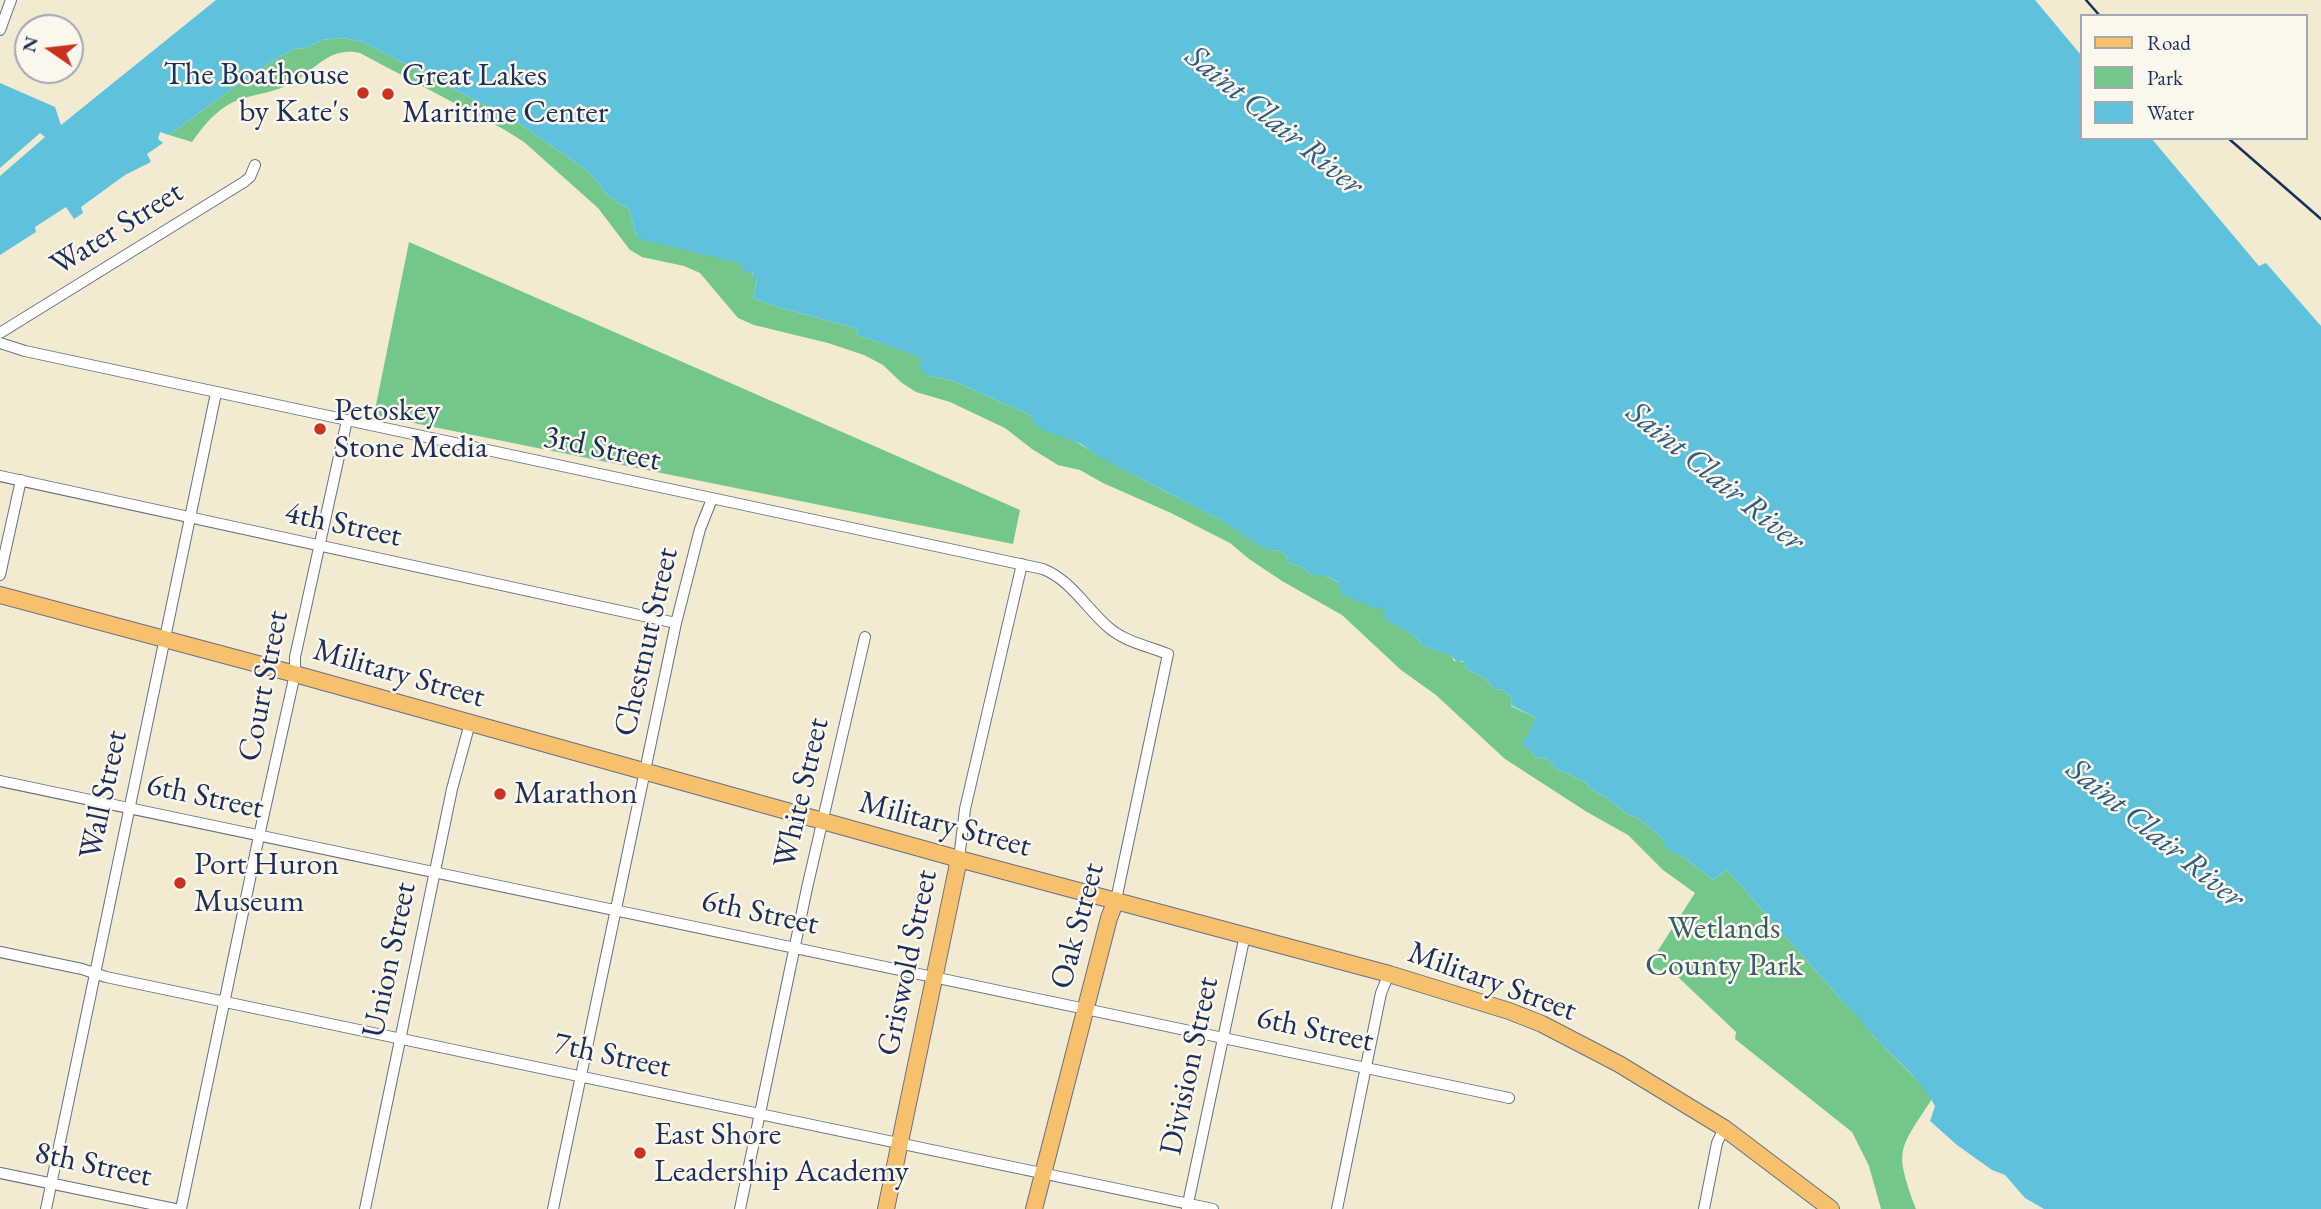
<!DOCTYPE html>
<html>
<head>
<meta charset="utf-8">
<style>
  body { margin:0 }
  #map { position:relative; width:2321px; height:1209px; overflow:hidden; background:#f2ead1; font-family:"EB Garamond",serif }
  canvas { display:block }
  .legend { position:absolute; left:2080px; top:14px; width:228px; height:126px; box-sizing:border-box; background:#fbf7ec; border:2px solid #a1a7b3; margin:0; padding:9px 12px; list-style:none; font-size:21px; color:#1b2f5e }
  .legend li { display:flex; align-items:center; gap:14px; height:35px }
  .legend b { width:35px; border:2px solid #a1a7b3 }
  .north { position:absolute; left:14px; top:14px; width:70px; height:70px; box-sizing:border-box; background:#fbf7ec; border:2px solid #a1a7b3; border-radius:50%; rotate:284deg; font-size:19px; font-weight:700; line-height:28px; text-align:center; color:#1b2f5e }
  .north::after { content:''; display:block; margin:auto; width:24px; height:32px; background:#c8321e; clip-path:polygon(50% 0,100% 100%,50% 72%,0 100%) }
</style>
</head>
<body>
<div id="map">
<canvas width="2321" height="1209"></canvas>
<ul class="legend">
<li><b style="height:9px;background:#f7c06c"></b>Road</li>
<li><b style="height:19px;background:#73c78b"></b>Park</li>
<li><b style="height:19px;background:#5fc2dd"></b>Water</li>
</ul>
<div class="north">N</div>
</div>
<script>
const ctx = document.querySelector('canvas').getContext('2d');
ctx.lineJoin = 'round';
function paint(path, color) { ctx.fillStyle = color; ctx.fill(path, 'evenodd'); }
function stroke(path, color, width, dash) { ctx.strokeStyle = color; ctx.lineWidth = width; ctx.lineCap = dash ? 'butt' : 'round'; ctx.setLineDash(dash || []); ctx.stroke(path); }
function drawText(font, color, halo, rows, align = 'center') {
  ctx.font = font + ' "EB Garamond",serif'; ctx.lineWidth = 5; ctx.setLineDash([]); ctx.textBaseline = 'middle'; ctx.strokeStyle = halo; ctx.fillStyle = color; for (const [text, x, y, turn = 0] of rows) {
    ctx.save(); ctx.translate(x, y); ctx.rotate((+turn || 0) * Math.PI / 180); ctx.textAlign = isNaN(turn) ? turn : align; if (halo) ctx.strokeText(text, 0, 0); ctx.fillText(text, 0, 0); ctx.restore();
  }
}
paint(new Path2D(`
  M 343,38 L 363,42 L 519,123 C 541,140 566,154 588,172 C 596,178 599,186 606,193 C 612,200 621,204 629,209 L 636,235 L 744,264 L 757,279 L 753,298 L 778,307 L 858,329 L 857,335 L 922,357 L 929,376 L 954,381 L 1032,416 L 1034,423 C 1048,433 1067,436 1083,446 C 1128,473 1175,496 1221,520 C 1239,530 1254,543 1272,551 L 1277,550 L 1286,555 L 1288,562 L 1303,568 L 1311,575 L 1324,575 L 1384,606 L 1386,608 L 1385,618 L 1417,638 L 1423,646 L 1451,655 L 1454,661 L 1465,662 L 1466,669 L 1484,678 L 1495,689 L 1503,690 L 1512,698 L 1511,706 L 1536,718 L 1530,750 L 1535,757 L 1548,759 L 1556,769 L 1586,782 L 1590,789 L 1607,798 L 1624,812 L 1639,819 L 1661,837 L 1667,848 L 1685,858 L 1713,880 L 1727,870 L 1846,1005 L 1858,1014 L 1873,1036 L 1928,1091 L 1932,1099 C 1898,1151 1894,1149 1916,1209 L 1881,1209 L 1869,1166 L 1852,1132 L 1735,1039 L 1736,1032 L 1678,977 L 1648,966 L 1695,893 L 1663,870 L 1628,835 L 1587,812 L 1505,759 L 1436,695 L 1401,670 L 1342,615 L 1282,581 L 1249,559 L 1230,543 L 1171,513 L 1103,483 L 1080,470 L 1058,465 L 1032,449 L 1005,428 L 950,402 L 916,392 L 902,383 L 883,365 L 864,355 L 828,343 L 754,325 L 738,318 L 700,273 L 684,266 L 642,257 L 630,250 L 598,208 L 524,142 L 505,130 L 360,53 C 327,46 315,72 288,85 C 268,95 245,94 226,106 C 211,116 202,128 192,142 L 169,135 L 237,85 L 257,74 L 270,62 L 294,49 L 306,48 L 322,40 Z
  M 409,242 L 1020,510 L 1013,544 L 374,415 Z`), '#73c78b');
paint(new Path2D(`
  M 216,0 L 2035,0 L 2081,55 L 2081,138 L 2151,138 L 2259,266 L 2266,263 L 2321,326 L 2321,1209 L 2044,1209 L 2025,1198 L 2005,1175 L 1992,1170 L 1957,1145 L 1930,1121 L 1935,1106 C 1921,1079 1896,1060 1876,1039 C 1865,1027 1859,1015 1846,1005 L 1727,870 L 1713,880 L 1685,858 L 1666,848 L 1661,837 L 1639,819 L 1624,812 L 1607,798 L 1590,789 L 1586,782 L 1556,769 L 1548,759 L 1535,757 L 1530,750 L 1522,746 L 1536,718 L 1511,705 L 1512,698 L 1503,690 L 1495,689 L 1484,678 L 1466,669 L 1465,662 L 1461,661 L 1458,663 L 1450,655 L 1423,646 L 1417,638 L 1384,618 L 1384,606 L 1379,610 L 1342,594 L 1338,582 L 1324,575 L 1311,575 L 1303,568 L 1288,562 L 1286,555 L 1277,550 L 1272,551 L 1260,546 L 1219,519 L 1103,459 L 1081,444 L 1043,430 L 1033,423 L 1032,416 L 954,381 L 929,376 L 920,368 L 921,357 L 857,335 L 858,329 L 778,307 L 753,298 L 757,279 L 752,278 L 753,273 L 742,270 L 743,264 C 709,256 676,247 642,240 L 636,235 L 629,209 C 621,204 612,200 606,193 C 599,186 596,178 588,172 C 566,154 541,140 519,123 L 363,42 L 343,38 L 322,40 L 306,48 L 294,49 L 270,62 L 257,74 L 237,85 L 169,135 L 160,132 L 158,139 L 163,143 L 147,154 L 151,162 L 125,175 L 81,207 L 83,213 L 74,219 L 66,207 L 35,227 L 36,232 L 0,255 L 0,83 L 55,107 L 61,125 Z`), '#5fc2dd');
paint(new Path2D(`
  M 40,133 L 45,137 L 0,176 L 0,168 Z`), '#f2ead1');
const street = new Path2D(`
  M 0,30 L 11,0
  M 0,333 L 244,182 L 250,177 L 255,165
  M 0,343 L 25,351 L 1043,569 C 1072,581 1085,607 1108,627 C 1125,642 1148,646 1168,654 L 1116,900
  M 0,476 L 676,623
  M 0,575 L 21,480
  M 0,781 L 1509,1098
  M 959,859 L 965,809 L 1022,564
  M 0,952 L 82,969 L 106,977 L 1213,1209
  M 0,1173 L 175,1209
  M 1187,1208 L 1245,935
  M 46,1209 L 216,393
  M 181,1209 L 259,836 L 295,674 L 295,657 L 347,420
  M 365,1209 L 452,789 L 470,723
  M 553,1209 L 676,623 L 700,529 L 712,499
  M 740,1209 L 807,888 L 865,637
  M 1337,1209 L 1381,993 L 1389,974
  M 1704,1209 L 1717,1143 L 1724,1128`);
const primary = new Path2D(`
  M 0,595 L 295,674 L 959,859 L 1389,974 L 1509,1011 L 1542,1024 L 1619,1064 L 1724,1128 L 1831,1209
  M 886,1209 L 959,859
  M 1034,1209 L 1109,918 L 1116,900`);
stroke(street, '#667086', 12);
stroke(primary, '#667086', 18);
stroke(street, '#fff', 10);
stroke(primary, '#f7c06c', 16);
stroke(new Path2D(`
  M 2086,0 L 2100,16
  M 2228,138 L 2321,219`), '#1b2f5e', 2.5);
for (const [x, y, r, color] of [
  [363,93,7,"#c8321e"],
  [388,94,7,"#c8321e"],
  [320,429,7,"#c8321e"],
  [500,794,7,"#c8321e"],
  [180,883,7,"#c8321e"],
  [640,1153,7,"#c8321e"]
]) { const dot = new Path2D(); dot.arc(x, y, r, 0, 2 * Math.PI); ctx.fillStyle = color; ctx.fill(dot); stroke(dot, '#fbf7ec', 2.5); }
drawText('32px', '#1b2f5e', '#fbf7ec', [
  ["The Boathouse",349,75,"right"],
  ["by Kate's",349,112,"right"],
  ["Great Lakes",402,76],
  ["Maritime Center",402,113],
  ["Petoskey",334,411],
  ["Stone Media",334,448],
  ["Marathon",514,794],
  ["Port Huron",194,865],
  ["Museum",194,902],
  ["East Shore",654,1135],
  ["Leadership Academy",654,1172]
], 'left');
drawText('32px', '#1b2f5e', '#fbf7ec', [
  ["Water Street",117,229,-32],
  ["3rd Street",602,449,12],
  ["4th Street",343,525,12],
  ["Chestnut Street",647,642,-77],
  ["Military Street",399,674,16],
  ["Court Street",264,686,-79],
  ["White Street",802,793,-77],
  ["Wall Street",104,795,-78],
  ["6th Street",205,797,12],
  ["Military Street",945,825,15],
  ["6th Street",760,913,12],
  ["Oak Street",1078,926,-75],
  ["Union Street",390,960,-78],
  ["Griswold Street",908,963,-78],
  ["Military Street",1492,982,20],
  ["6th Street",1315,1030,12],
  ["7th Street",612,1056,12],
  ["Division Street",1190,1066,-78],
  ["8th Street",93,1165,12]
]);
drawText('32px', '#355d6c', '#fbf7ec', [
  ["Wetlands",1724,929],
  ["County Park",1724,966]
]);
drawText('italic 33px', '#2f5b84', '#fbf7ec', [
  ["Saint Clair River",1274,121,39],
  ["Saint Clair River",1715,477,39],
  ["Saint Clair River",2155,834,39]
]);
</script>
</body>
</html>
